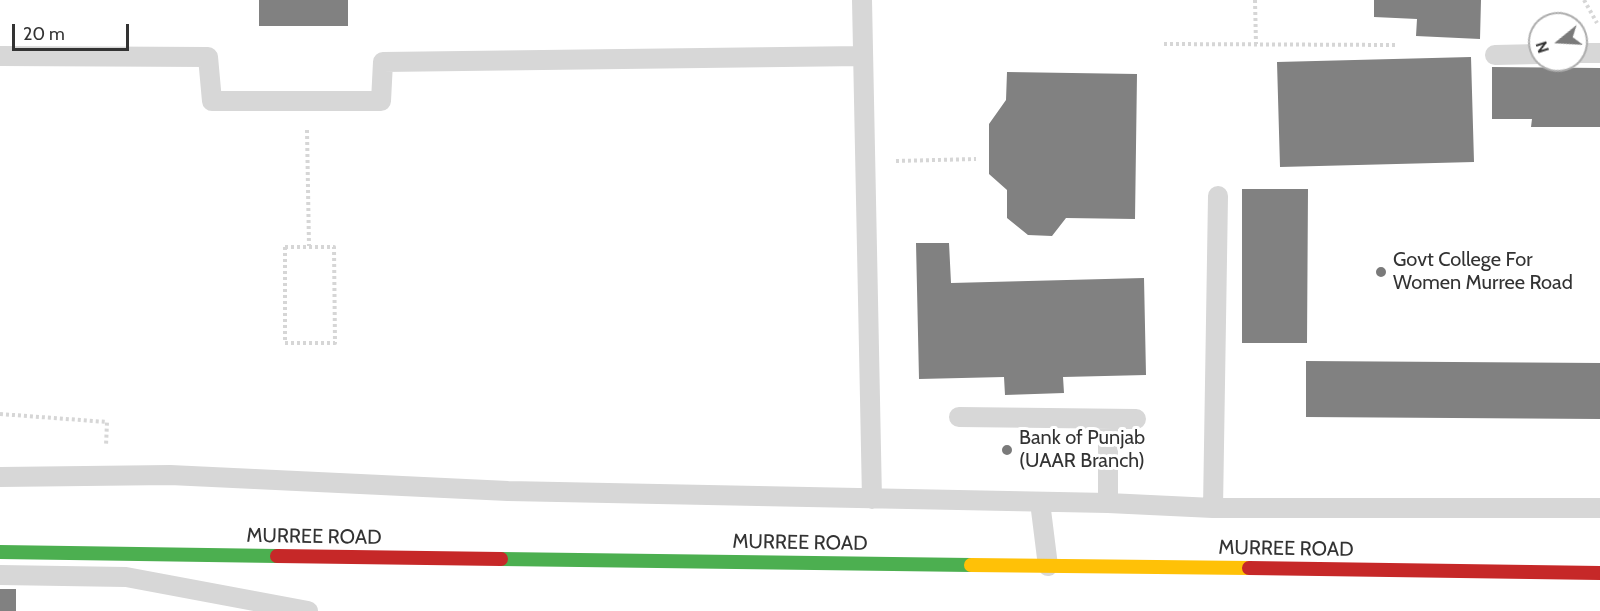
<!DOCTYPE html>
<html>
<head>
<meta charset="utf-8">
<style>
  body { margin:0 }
  #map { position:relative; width:1600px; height:611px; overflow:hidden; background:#fff; font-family:Cabin,sans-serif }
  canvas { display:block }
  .north { position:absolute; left:1528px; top:12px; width:60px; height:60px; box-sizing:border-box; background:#fff; border:2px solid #adadad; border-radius:50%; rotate:252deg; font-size:16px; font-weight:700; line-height:24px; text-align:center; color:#333 }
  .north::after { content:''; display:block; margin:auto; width:21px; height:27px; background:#7a7a7a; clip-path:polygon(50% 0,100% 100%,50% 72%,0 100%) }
  .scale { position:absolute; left:12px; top:24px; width:117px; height:27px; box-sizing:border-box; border:3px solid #333; border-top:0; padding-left:8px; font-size:18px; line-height:21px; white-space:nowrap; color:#333; -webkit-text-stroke:4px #fff; paint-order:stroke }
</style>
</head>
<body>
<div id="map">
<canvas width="1600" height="611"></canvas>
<div class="north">N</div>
<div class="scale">20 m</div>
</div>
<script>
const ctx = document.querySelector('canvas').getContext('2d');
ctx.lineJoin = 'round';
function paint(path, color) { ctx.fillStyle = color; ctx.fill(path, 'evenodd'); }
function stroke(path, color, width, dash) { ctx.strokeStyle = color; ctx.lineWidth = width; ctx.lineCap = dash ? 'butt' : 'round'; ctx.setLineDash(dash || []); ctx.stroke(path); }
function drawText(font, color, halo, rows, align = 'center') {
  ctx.font = font + ' Cabin,sans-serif'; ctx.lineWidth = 6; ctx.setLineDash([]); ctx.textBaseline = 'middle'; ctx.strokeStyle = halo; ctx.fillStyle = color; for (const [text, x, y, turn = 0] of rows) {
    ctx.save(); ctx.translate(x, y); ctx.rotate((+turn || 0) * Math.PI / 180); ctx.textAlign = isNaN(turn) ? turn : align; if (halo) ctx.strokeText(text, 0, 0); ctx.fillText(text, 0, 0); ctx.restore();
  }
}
paint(new Path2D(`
  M 259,0 L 348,0 L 348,26 L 259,26 Z
  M 1374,0 L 1481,0 L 1480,39 L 1416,36 L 1417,19 L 1374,17 Z
  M 1471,57 L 1474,162 L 1280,167 L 1277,62 Z
  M 1492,67 L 1600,68 L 1600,127 L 1531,127 L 1532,119 L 1492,119 Z
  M 1007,72 L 1137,74 L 1135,219 L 1066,218 L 1052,236 L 1028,235 L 1007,218 L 1007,190 L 989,174 L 989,124 L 1006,100 Z
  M 1242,189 L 1308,189 L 1307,343 L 1242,343 Z
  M 916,243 L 949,243 L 951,283 L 1144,278 L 1146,375 L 1063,377 L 1064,393 L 1005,395 L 1004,377 L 919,379 Z
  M 1306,361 L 1600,363 L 1600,419 L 1306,417 Z
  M 0,589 L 16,589 L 16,611 L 0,611 Z`), '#818181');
stroke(new Path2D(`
  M 1255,0 L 1256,44
  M 1584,0 L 1597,23
  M 1164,44 L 1397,45
  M 307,130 L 309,246
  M 896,161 L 976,159
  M 285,247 L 334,247 L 335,343 L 285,343 Z
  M 0,414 L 107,422 L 106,446`), '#d6d6d6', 4, [3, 3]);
stroke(new Path2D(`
  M 862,0 L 872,499
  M 1576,53 L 1600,53
  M 1495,55 L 1540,54
  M 0,56 L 208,57 L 212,101 L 381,101 L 383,62 L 862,56
  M 959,417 L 1136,419
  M 1108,419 L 1108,503
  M 0,477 L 170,475 L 508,491 L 1108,503 L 1213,508 L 1600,508
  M 1040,502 L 1048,566
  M 1213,508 L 1218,196
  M 0,575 L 126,577 L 308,611`), '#d7d7d7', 20);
stroke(new Path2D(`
  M 0,552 L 277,556
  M 501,559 L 971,565`), '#4caf50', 14);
stroke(new Path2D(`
  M 971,565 L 1249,568`), '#ffc107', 14);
stroke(new Path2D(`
  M 277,556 L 501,559
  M 1249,568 L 1600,573`), '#c62828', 14);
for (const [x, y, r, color] of [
  [1381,272,6,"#7a7a7a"],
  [1007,450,6,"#7a7a7a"]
]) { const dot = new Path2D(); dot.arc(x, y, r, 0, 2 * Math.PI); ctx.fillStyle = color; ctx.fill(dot); stroke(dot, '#fff', 2); }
drawText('20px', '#333', '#fff', [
  ["Govt College For",1393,260],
  ["Women Murree Road",1393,283],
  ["Bank of Punjab",1019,438],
  ["(UAAR Branch)",1019,461]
], 'left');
drawText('20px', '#333', '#fff', [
  ["MURREE ROAD",314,537,1],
  ["MURREE ROAD",800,543,1],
  ["MURREE ROAD",1286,549,1]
]);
</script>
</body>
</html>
